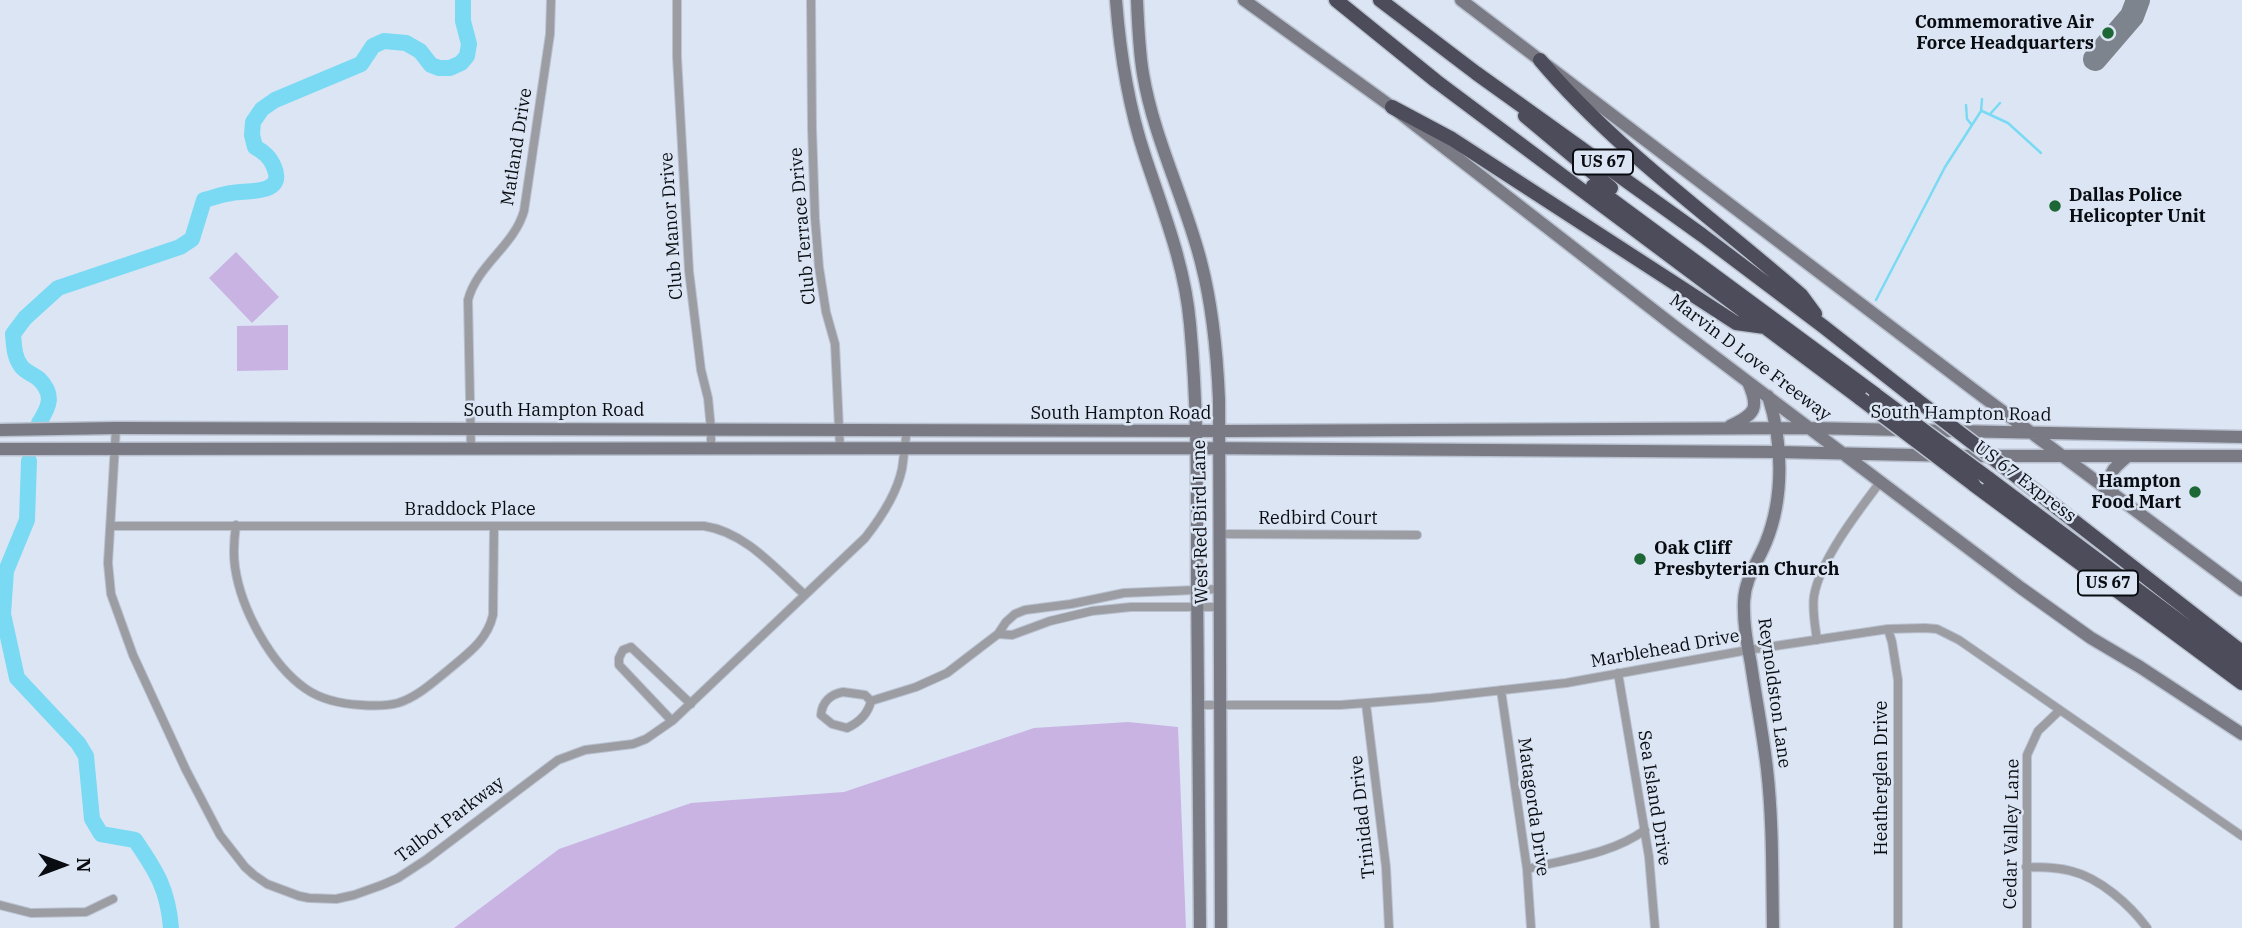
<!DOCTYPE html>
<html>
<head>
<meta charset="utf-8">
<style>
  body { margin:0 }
  #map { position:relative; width:2242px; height:928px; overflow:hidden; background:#dce5f4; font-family:"IBM Plex Serif",serif }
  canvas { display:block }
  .north { position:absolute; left:28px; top:830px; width:70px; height:70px; -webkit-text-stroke:5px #dce5f4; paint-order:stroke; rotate:90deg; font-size:19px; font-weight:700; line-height:28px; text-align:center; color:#090c11 }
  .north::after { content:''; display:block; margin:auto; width:24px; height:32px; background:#090c11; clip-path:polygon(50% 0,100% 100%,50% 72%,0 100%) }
</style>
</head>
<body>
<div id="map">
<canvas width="2242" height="928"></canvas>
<div class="north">N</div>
</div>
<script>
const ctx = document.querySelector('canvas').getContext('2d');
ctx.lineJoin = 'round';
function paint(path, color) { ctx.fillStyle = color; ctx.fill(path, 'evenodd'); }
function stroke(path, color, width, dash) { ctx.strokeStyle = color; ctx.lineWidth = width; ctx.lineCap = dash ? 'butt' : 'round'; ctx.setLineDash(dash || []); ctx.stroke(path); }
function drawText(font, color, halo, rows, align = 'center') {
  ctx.font = font + ' "IBM Plex Serif",serif'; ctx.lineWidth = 5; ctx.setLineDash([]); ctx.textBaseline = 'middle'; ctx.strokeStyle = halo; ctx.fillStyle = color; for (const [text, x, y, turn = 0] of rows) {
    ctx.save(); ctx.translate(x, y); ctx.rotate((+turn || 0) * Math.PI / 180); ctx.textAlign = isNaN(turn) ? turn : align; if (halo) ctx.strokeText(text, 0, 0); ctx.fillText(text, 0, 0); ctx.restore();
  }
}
paint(new Path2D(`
  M 236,252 L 279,297 L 252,323 L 209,278 Z
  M 288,325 L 288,370 L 237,371 L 237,326 Z
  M 1128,722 L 1178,727 L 1186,928 L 454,928 L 559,849 L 691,803 L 844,792 L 1034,728 Z`), '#c8b3e3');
stroke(new Path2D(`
  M 1966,105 L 1967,119 L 1971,124
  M 1982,111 L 2008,123 L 2041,153
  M 1991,113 L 2000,103
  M 1876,300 L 1945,167 L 1981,111 L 1982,99`), '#7adaf3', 2.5);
stroke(new Path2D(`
  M 39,423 C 49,407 55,395 39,379 C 33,374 25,372 21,366 C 14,357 14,345 13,334 L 25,318 L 58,288 L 180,247 L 192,239 L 204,200 C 213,198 222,194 232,193 C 248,190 286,195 274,167 C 270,157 264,152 255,147 L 252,135 L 253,122 L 262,109 L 275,100 L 361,64 L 373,46 L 384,41 L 406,43 L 420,51 L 431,65 L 439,68 L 450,68 L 461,63 L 467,56 L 469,44 L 463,21 L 463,0
  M 29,461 L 27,520 L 6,571 L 3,614 L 17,678 L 78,743 L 86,756 L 92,819 L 101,834 L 135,840 C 157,872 168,890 171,928`), '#7adaf3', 16);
stroke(new Path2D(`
  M 2095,59 L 2132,16 L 2138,0`), '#7e848e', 24);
const street = new Path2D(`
  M 677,0 L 677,57 L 689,271 L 701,370 L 708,398 L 711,429 L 711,448
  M 811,0 L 812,128 L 815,219 L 819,267 L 826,312 L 835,344 L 840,449
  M 116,428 L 108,563 L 111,594 L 133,655 L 186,770 L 220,835 L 245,867 L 254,875 L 267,884 L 299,896 L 309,898 L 336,899 L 354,895 L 382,885 L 398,878 L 427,859 L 558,760 L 585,750 L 633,744 L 646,739 L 672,721 L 865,538 C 880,519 897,493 902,469 C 904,456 905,443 907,430
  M 471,450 L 468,300 C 477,265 514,246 524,211 L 550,34 L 551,0
  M 236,525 C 234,539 233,553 235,567 C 241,609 271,665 306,689 C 322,700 342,704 361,705 C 373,706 387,706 398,703 C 417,697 432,683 447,671 C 467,654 487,641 493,615 L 494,526
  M 112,526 L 704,526 C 745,532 775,568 805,595
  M 1219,534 L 1417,535
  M 1888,629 L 1892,642 L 1898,680 L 1898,928
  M 998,634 L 1012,635 L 1050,621 L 1092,611 L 1131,607 L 1220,607
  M 1817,640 C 1815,625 1812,610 1814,596 C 1820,560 1859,510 1881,481
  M 1618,673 L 1649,857 L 1655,928
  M 1501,690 L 1527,869 L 1531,928
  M 843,692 L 865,695 L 871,701 C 868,714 860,722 847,728 L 832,724 L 821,715 C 822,702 831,694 843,692 Z
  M 871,701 L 916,687 L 947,673 L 998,634 L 1006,622 L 1015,614 L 1025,610 L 1071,604 L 1124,593 L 1219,589
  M 1366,704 L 1386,867 L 1389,928
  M 1198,705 L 1340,705 L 1431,698 L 1566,683 L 1748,650 L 1888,629 L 1925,628 L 1937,629 L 1959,640 L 2242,836
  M 672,721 L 619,665 L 619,658 L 623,650 L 631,647 L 691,704
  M 2026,867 C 2041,867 2057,867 2071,871 C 2100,878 2130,905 2147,928
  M 1527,869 C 1567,859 1612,854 1645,830
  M 0,905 L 31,913 L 86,912 L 113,899
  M 2027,928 L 2027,755 L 2038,731 L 2060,710`);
const secondary = new Path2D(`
  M 1116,0 C 1120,53 1128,105 1145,156 C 1163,211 1185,265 1190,324 C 1198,409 1197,494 1197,578 C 1198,695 1199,811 1200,928
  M 1137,0 C 1138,25 1139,50 1143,74 C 1154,139 1185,199 1201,262 C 1213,308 1217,353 1219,399 L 1221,928
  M 1244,0 L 1392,107 L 1674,326 L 2021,588 L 2091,638 L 2140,667 L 2242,734
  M 1461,0 L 1974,390 L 2242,590
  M 1768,396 C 1783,441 1784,498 1766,542 C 1758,562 1745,578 1744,601 C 1743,622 1747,643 1751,664 C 1756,699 1763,734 1767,769 C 1773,822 1772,875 1773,928
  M 1730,426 C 1755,414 1760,409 1748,382
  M 0,430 L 116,428 L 1227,431 L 1810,428 L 2242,437
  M 0,449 L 1196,448 L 1778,452 L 1960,456 L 2242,456
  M 2114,495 C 2107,473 2111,470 2128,456`);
const highway = new Path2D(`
  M 1336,0 L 1436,81 L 1861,399
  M 1380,0 L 1476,73 L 1702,235 L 1824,327 L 1917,400
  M 1540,60 C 1615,149 1713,218 1801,295 L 1815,314
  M 1392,107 L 1452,139 L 1736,323 L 1765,327
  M 1525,116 L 1611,188
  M 1593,186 L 1876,395
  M 1988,478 L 2242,668
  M 1973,484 L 2242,683
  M 2029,486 L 2242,652`);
stroke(street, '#bac2d0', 10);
stroke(secondary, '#bac2d0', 15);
stroke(highway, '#bac2d0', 17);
stroke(street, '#9c9da3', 8);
stroke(secondary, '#797a84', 12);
stroke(highway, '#4c4c5a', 14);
const highwayBridge = new Path2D(`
  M 1876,395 L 1988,478
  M 1861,399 L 1973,484
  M 1917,400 L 2029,486`);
stroke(highwayBridge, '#bac2d0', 17, []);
stroke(highwayBridge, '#4c4c5a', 14);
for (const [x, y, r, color] of [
  [2108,33,7,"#1c6735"],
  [2055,206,7,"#1c6735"],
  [2195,492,7,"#1c6735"],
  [1640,559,7,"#1c6735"]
]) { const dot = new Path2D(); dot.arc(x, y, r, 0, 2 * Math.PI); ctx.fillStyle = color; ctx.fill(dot); stroke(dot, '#dce5f4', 2.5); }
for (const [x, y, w] of [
  [1603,162,60],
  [2108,583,60]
]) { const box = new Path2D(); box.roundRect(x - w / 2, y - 12.5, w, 25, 5); ctx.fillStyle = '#dce5f4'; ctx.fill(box); stroke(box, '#090c11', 2); }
drawText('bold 16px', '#090c11', null, [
  ["US 67",1603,162],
  ["US 67",2108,583]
]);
drawText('bold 18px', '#090c11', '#dce5f4', [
  ["Commemorative Air",2094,23],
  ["Force Headquarters",2094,44],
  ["Dallas Police",2069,196,"left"],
  ["Helicopter Unit",2069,217,"left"],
  ["Hampton",2181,482],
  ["Food Mart",2181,503],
  ["Oak Cliff",1654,549,"left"],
  ["Presbyterian Church",1654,570,"left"]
], 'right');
drawText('18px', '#090c11', '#dce5f4', [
  ["Matland Drive",517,147,-81],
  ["Club Manor Drive",672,226,-94],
  ["Club Terrace Drive",803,226,-95],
  ["Marvin D Love Freeway",1750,358,37],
  ["South Hampton Road",554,411],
  ["South Hampton Road",1121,414],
  ["South Hampton Road",1961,414,1],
  ["US 67 Express",2025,482,37],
  ["Braddock Place",470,510],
  ["Redbird Court",1318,519],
  ["West Red Bird Lane",1201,522,-91],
  ["Marblehead Drive",1665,649,-10],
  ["Reynoldston Lane",1774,693,82],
  ["Heatherglen Drive",1882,778,-90],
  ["Sea Island Drive",1654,798,81],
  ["Matagorda Drive",1533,807,82],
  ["Trinidad Drive",1363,817,-96],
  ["Talbot Parkway",450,820,-37],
  ["Cedar Valley Lane",2012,834,-89]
]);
</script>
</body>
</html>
